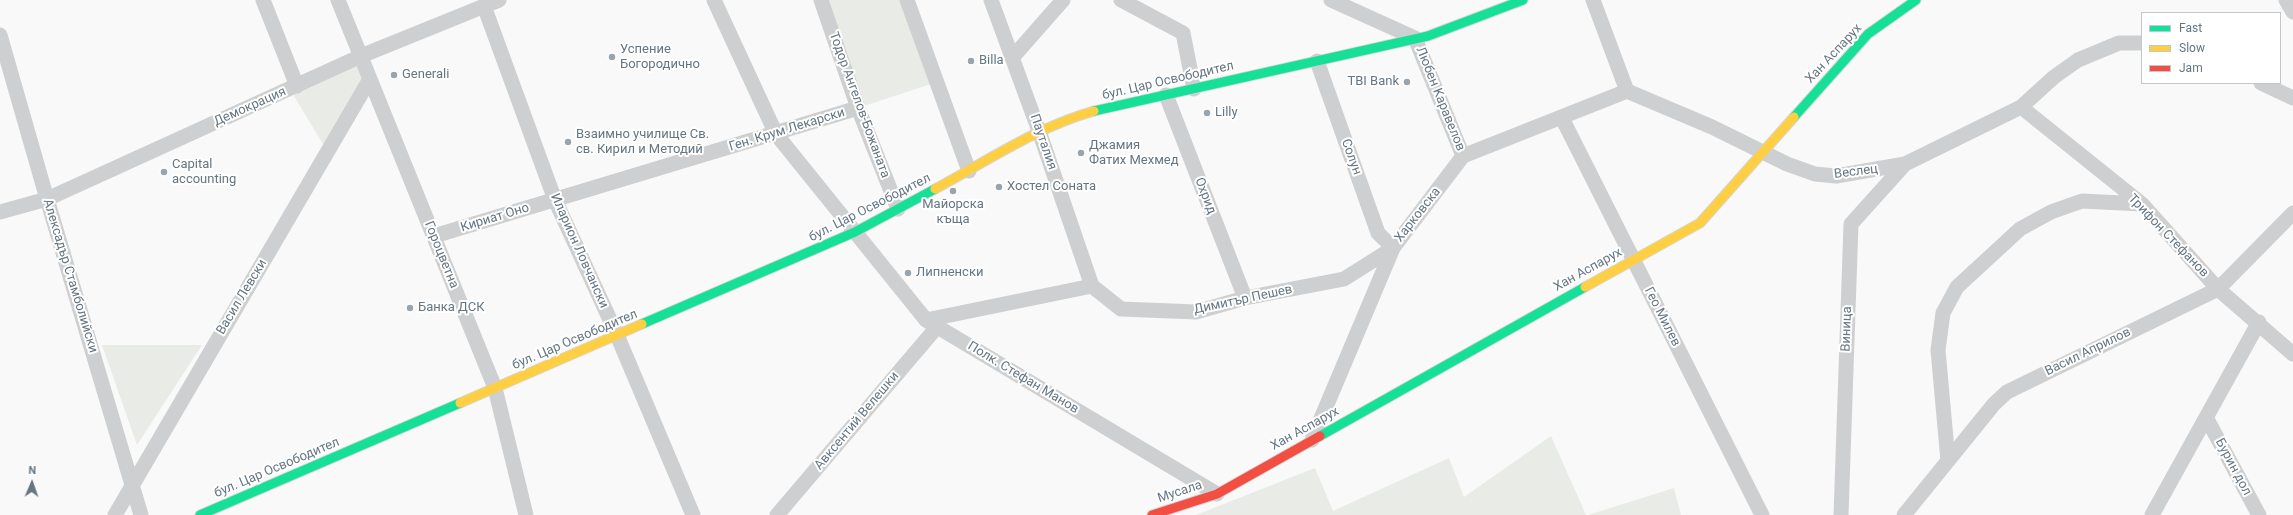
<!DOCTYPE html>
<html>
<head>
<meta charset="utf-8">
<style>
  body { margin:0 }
  #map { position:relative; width:2293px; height:515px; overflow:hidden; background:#f9f9f9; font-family:Roboto,sans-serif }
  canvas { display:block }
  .legend { position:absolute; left:2141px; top:12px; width:140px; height:72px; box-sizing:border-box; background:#fff; border:1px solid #c1c8cd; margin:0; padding:5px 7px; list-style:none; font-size:12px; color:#657683 }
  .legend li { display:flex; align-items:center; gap:8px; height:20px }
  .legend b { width:20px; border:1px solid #c1c8cd }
  .north { position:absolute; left:12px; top:463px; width:40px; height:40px; -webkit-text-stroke:3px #fff; paint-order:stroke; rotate:2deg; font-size:11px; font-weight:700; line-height:16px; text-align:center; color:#657683 }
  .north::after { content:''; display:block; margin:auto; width:14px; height:18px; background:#657683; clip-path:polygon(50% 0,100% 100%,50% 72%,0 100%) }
</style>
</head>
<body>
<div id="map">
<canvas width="2293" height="515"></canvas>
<ul class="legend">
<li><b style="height:5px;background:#16e098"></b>Fast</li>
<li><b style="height:5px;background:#ffcf43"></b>Slow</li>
<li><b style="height:5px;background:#f24e42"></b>Jam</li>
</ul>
<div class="north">N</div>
</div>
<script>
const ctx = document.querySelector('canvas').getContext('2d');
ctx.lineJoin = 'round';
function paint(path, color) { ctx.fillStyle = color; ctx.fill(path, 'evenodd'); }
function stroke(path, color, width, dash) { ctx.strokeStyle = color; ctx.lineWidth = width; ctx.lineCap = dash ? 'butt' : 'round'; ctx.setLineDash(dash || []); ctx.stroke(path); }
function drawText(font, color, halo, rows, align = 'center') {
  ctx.font = font + ' Roboto,sans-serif'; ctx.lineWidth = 4; ctx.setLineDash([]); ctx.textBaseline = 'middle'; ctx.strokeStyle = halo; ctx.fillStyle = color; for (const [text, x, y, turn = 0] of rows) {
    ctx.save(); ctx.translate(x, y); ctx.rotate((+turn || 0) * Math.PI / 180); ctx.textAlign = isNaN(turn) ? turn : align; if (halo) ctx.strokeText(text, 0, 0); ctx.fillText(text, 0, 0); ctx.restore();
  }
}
paint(new Path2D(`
  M 825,0 L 907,0 L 937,82 L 858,108 Z
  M 359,59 L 368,78 L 326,149 L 291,91 Z
  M 102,345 L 202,345 L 137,445 Z
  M 1551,436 L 1586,515 L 1196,515 L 1315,468 L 1333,511 L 1449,458 L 1464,497 Z
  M 1674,488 L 1681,515 L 1588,515 Z`), '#e8ebe6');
const fast = new Path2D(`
  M 1094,111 L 1428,36 L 1523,0
  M 1794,117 L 1868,34 L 1916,0
  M 642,324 L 855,232 L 935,189
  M 1320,436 L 1585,287
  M 200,515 L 460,403`);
const slow = new Path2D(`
  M 935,189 C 987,161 1037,127 1094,111
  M 1585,287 L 1700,223 L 1794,117
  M 460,403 L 642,324`);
const jam = new Path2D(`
  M 1152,515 L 1217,494 L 1320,436`);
stroke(fast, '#d5d6d7', 11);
stroke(slow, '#d5d6d7', 11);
stroke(jam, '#d5d6d7', 11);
stroke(new Path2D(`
  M 263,0 L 297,86
  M 338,0 L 495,388 L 526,515
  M 714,0 L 776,134 L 926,320 L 1217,494
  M 821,0 L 858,108 L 898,209
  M 907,0 L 969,171
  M 991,0 L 1039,131 L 1092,286
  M 1121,0 L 1183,33 L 1194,89
  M 1331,0 L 1415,38 L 1463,156
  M 1593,0 L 1627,91 L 1712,127 L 1787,164 L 1815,174 L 1836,176 L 1905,164 L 2021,107 L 2054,77 L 2078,60 L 2119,43 L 2142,43
  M 2286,0 L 2293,12
  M 484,6 L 555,200 L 617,335 L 693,515
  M 0,35 L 47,199 L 141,515
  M 1012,58 L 1063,0
  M 2261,83 L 2293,98
  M 1166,95 L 1245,298
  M 2021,107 L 2142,204 L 2218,289 L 2293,354
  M 1562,118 L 1762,515
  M 0,212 L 47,199 L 361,56 L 499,0
  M 434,236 L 858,108
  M 926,320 L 1092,286 L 1121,309 L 1196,312 L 1245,298 L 1344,279 L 1393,248 L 1378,233 L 1317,61
  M 2207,419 L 2259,515
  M 1312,440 L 1393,248 L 1463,156 L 1627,91
  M 1948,461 L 1938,350 L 1943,313 L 1957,287 L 2020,229 L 2051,212 L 2082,201 L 2142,204
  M 115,515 L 370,79
  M 777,515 L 937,327
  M 1841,515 L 1851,224 L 1905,164
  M 1904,515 L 1994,404 L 2007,392 L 2218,289 L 2293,213
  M 2152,515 L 2259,322`), '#cecfd0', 15);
stroke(fast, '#16e098', 9);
stroke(slow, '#ffcf43', 9);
stroke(jam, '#f24e42', 9);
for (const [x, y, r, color] of [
  [612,57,4,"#99a4ac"],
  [971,61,4,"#99a4ac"],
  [394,75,4,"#99a4ac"],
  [1407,82,4,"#99a4ac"],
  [1207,113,4,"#99a4ac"],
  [568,142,4,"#99a4ac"],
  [1081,153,4,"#99a4ac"],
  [164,172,4,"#99a4ac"],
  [999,187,4,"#99a4ac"],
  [953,191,4,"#99a4ac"],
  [908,273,4,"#99a4ac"],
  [410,308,4,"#99a4ac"]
]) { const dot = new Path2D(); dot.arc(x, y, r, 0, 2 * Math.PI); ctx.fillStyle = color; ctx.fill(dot); stroke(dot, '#fff', 1.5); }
drawText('13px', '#657683', '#fff', [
  ["Успение",620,50],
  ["Богородично",620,65],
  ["Billa",979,61],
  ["Generali",402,75],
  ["TBI Bank",1399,82,"right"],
  ["Lilly",1215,113],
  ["Взаимно училище Св.",576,135],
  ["св. Кирил и Методий",576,150],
  ["Джамия",1089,146],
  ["Фатих Мехмед",1089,161],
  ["Capital",172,165],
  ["accounting",172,180],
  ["Хостел Соната",1007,187],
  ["Майорска",953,205,"center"],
  ["къща",953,220,"center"],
  ["Липненски",916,273],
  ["Банка ДСК",418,308]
], 'left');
drawText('13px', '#657683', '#fff', [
  ["Хан Аспарух",1834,54,-47],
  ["бул. Цар Освободител",1168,81,-13],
  ["Любен Kаравелов",1440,99,68],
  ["Тодор Ангелов-Божаната",859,105,70],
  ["Демокрация",250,107,-24],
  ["Ген. Крум Лекарски",787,130,-17],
  ["Пауталия",1043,142,71],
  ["Солун",1351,157,70],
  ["Веслец",1856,172,-7],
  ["Охрид",1205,196,69],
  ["бул. Цар Освободител",870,208,-27],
  ["Харковска",1418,215,-52],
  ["Кириат Оно",495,218,-17],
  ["Трифон Стефанов",2168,236,46],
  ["Иларион Ловчански",579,251,66],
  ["Гороцветна",441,255,68],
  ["Хан Аспарух",1588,270,-29],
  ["Алексадър Стамболийски",70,276,73],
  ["Васил Левски",242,297,-59],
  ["Димитър Пешев",1243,300,-12],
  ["Гео Милев",1662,317,63],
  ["Виница",1847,329,-88],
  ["бул. Цар Освободител",575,340,-23],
  ["Васил Априлов",2088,352,-26],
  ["Полк. Стефан Манов",1023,378,31],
  ["Авксентий Велешки",857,421,-50],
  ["Хан Аспарух",1305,429,-29],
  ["Бурин дол",2233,467,62],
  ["бул. Цар Освободител",277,468,-23],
  ["Мусала",1180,492,-18]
]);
</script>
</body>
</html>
